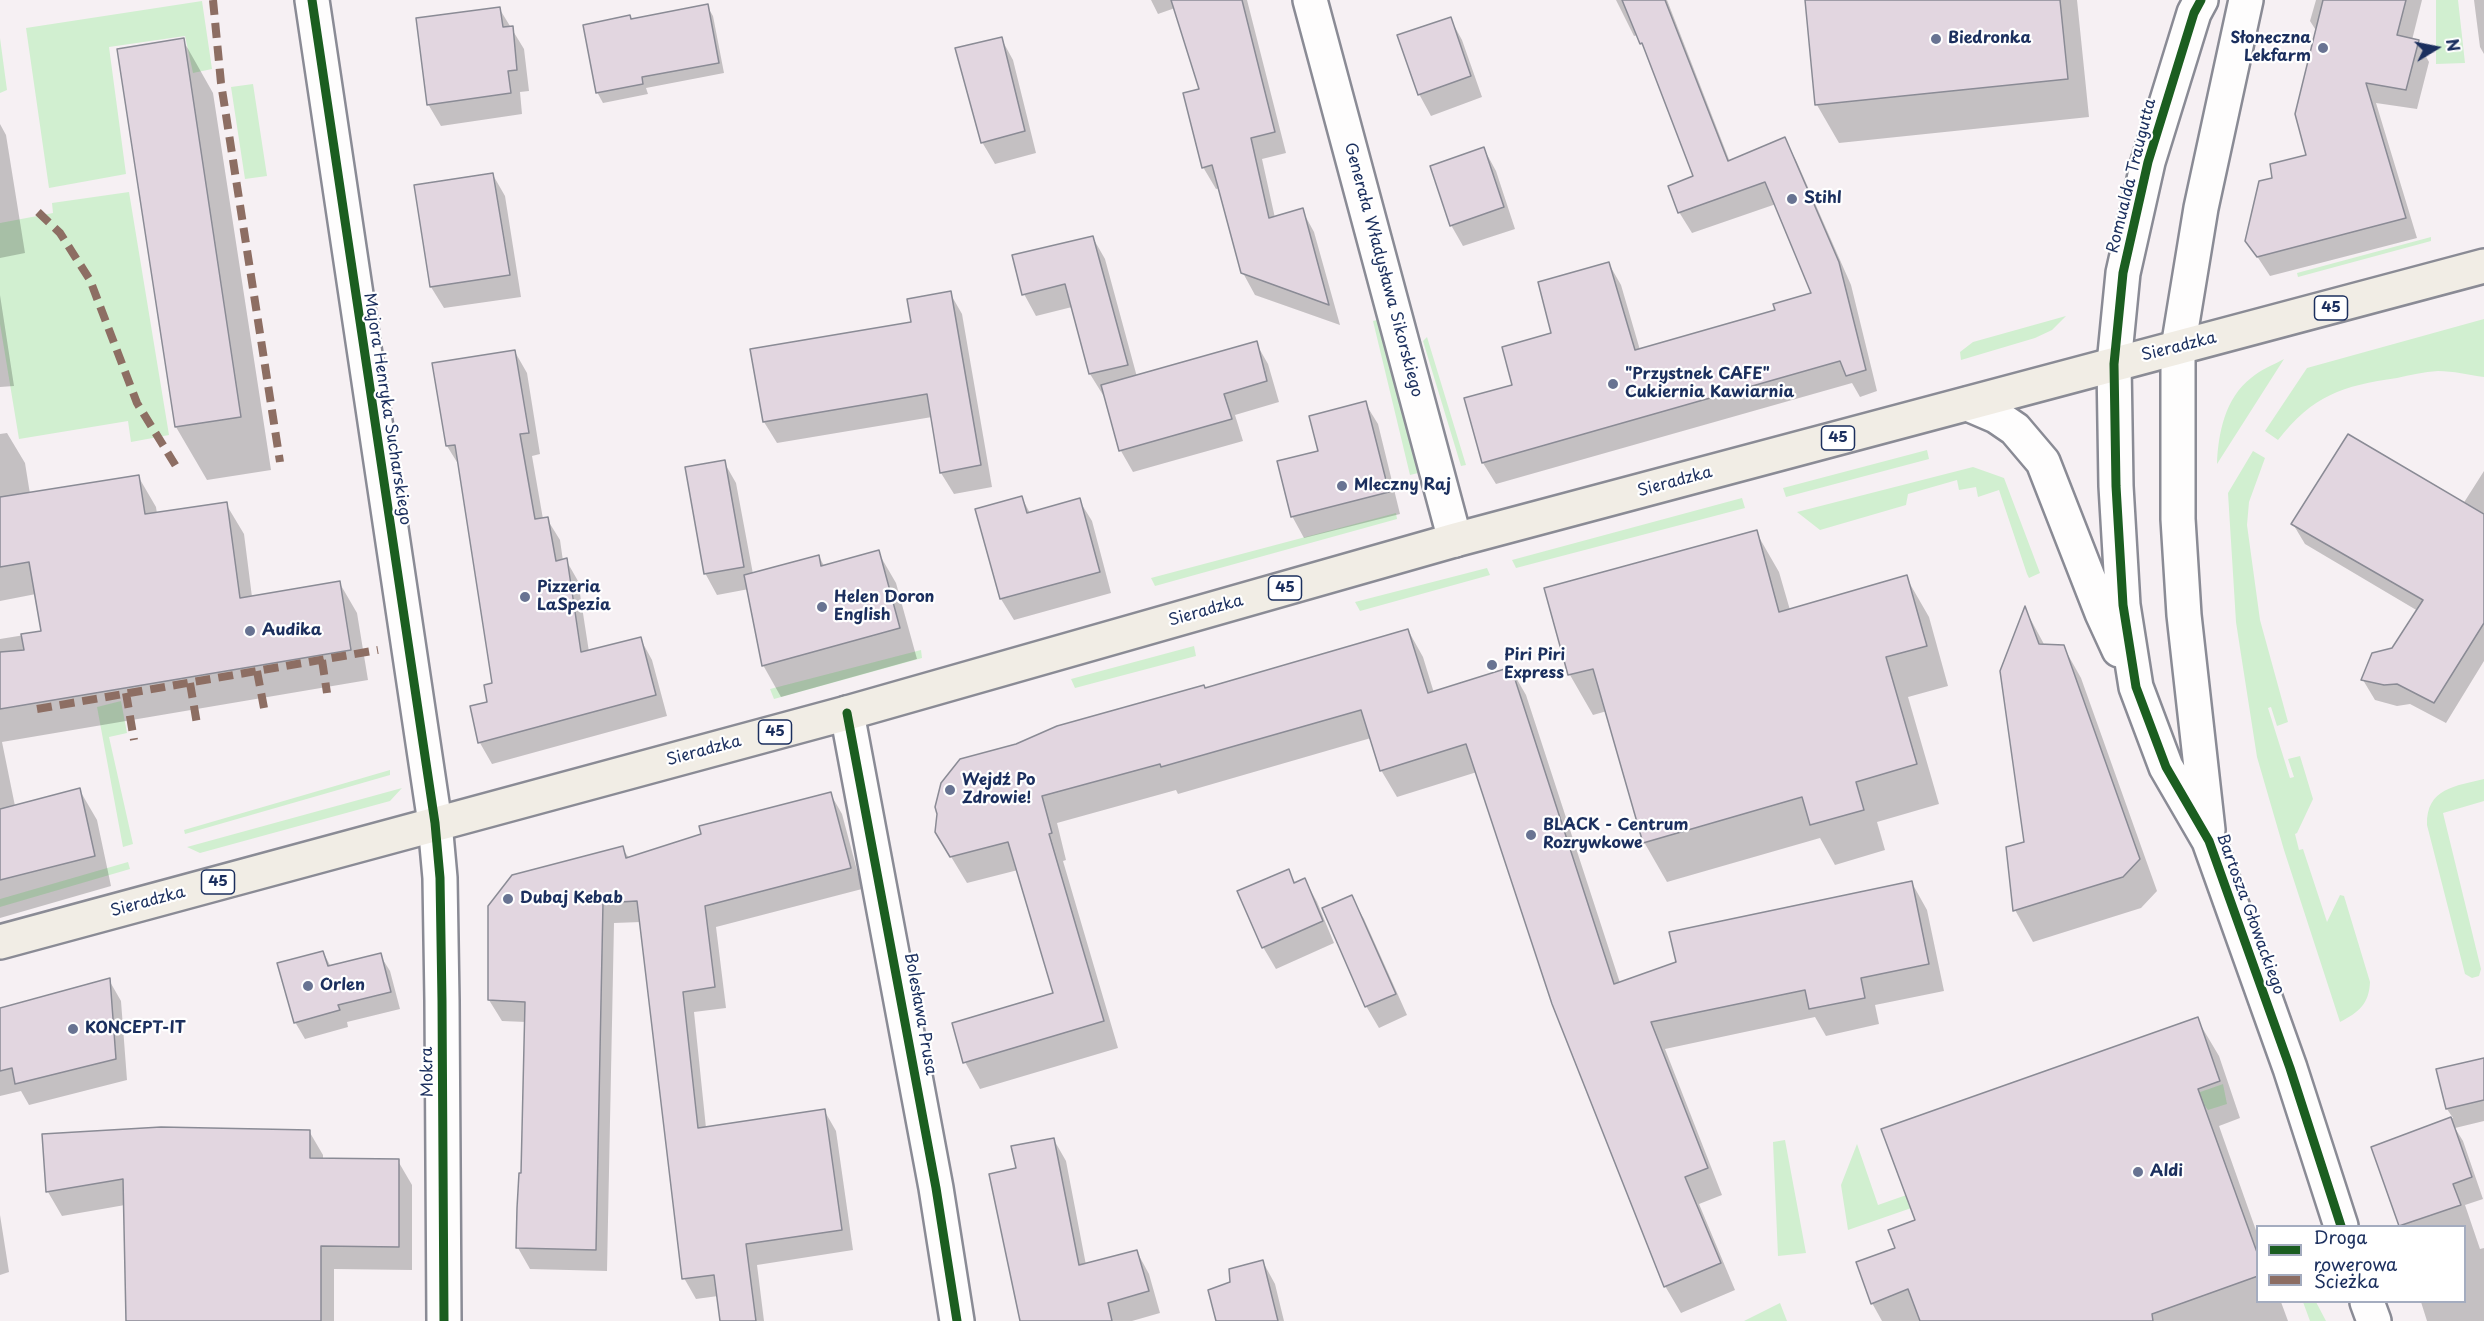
<!DOCTYPE html>
<html>
<head>
<meta charset="utf-8">
<style>
  body { margin:0 }
  #map { position:relative; width:2484px; height:1321px; overflow:hidden; background:#f6f0f3; font-family:"Playpen Sans",sans-serif }
  canvas { display:block }
  .legend { position:absolute; left:2256px; top:1225px; width:210px; height:78px; box-sizing:border-box; background:#fff; border:2px solid #a4acbf; margin:0; padding:8px 10px; list-style:none; font-size:18px; color:#1b2f5e }
  .legend li { display:flex; align-items:center; gap:12px; height:30px }
  .legend b { width:30px; border:2px solid #a4acbf }
  .north { position:absolute; left:2406px; top:18px; width:60px; height:60px; -webkit-text-stroke:4px #fff; paint-order:stroke; rotate:80deg; font-size:16px; font-weight:700; line-height:24px; text-align:center; color:#1b2f5e }
  .north::after { content:''; display:block; margin:auto; width:21px; height:27px; background:#1b2f5e; clip-path:polygon(50% 0,100% 100%,50% 72%,0 100%) }
</style>
</head>
<body>
<div id="map">
<canvas width="2484" height="1321"></canvas>
<ul class="legend">
<li><b style="height:8px;background:#1b5e20"></b>Droga rowerowa</li>
<li><b style="height:8px;background:#8d6e63"></b>Ścieżka</li>
</ul>
<div class="north">N</div>
</div>
<script>
const ctx = document.querySelector('canvas').getContext('2d');
ctx.lineJoin = 'round';
function paint(path, color) { ctx.fillStyle = color; ctx.fill(path, 'evenodd'); }
function stroke(path, color, width, dash) { ctx.strokeStyle = color; ctx.lineWidth = width; ctx.lineCap = dash ? 'butt' : 'round'; ctx.setLineDash(dash || []); ctx.stroke(path); }
function drawText(font, color, halo, rows, align = 'center') {
  ctx.font = font + ' "Playpen Sans",sans-serif'; ctx.lineWidth = 4.5; ctx.setLineDash([]); ctx.textBaseline = 'middle'; ctx.strokeStyle = halo; ctx.fillStyle = color; for (const [text, x, y, turn = 0] of rows) {
    ctx.save(); ctx.translate(x, y); ctx.rotate((+turn || 0) * Math.PI / 180); ctx.textAlign = isNaN(turn) ? turn : align; if (halo) ctx.strokeText(text, 0, 0); ctx.fillText(text, 0, 0); ctx.restore();
  }
}
paint(new Path2D(`
  M 2436,0 L 2458,0 L 2465,63 L 2436,64 Z
  M 202,1 L 212,69 L 193,73 L 185,36 L 109,47 L 126,174 L 49,188 L 26,28 Z
  M 0,38 L 7,90 L 0,93 Z
  M 253,84 L 267,176 L 245,179 L 231,87 Z
  M 129,192 L 169,435 L 131,442 L 128,421 L 19,439 L 0,324 L 0,223 L 53,213 L 52,203 Z
  M 2431,237 L 2431,241 L 2298,277 L 2297,273 Z
  M 2066,316 L 2052,330 L 2035,338 L 1961,360 L 1960,352 L 1973,342 Z
  M 1381,319 L 1418,473 L 1410,475 L 1373,321 Z
  M 2484,319 L 2484,377 C 2469,375 2453,371 2438,371 C 2424,372 2410,375 2397,378 C 2342,386 2313,395 2278,440 L 2265,431 L 2307,368 Z
  M 1427,337 L 1466,465 L 1461,466 L 1423,341 Z
  M 2284,359 L 2217,464 C 2218,434 2225,398 2251,378 C 2260,370 2273,365 2284,359 Z
  M 1927,450 L 1929,459 L 1786,497 L 1783,488 Z
  M 2253,451 L 2265,458 L 2249,502 L 2247,525 L 2260,620 L 2288,722 L 2277,726 L 2271,707 L 2268,708 L 2290,778 L 2294,777 L 2288,759 L 2300,756 L 2313,799 L 2297,833 L 2295,834 L 2299,850 L 2303,849 L 2327,922 L 2340,895 L 2344,896 L 2370,982 C 2369,1004 2359,1012 2340,1022 L 2284,850 L 2257,757 L 2240,648 L 2236,622 L 2228,493 Z
  M 1973,467 L 2004,478 L 2040,573 L 2029,578 L 2027,574 L 1999,490 L 1978,497 L 1976,487 L 1959,490 L 1957,480 L 1908,494 L 1906,505 L 1820,530 L 1797,512 Z
  M 1742,498 L 1745,508 L 1516,568 L 1512,560 Z
  M 1396,513 L 1397,519 L 1155,586 L 1151,578 Z
  M 1487,568 L 1490,575 L 1360,611 L 1355,602 Z
  M 1194,646 L 1196,656 L 1075,688 L 1071,679 Z
  M 921,650 L 922,658 L 774,699 L 770,689 Z
  M 121,701 L 127,733 L 109,737 L 133,844 L 123,847 L 97,707 Z
  M 390,770 L 390,775 L 185,834 L 184,830 Z
  M 2484,779 L 2484,801 L 2443,813 L 2481,969 L 2479,976 L 2472,978 L 2465,974 L 2427,825 C 2426,788 2456,786 2484,779 Z
  M 402,788 L 390,801 L 200,853 L 187,847 Z
  M 128,862 L 130,869 L 0,907 L 0,899 Z
  M 2223,1084 L 2227,1104 L 2208,1110 L 2205,1106 L 1848,1230 L 1841,1185 L 1857,1144 L 1878,1205 Z
  M 1785,1140 L 1806,1253 L 1778,1256 L 1773,1142 Z
  M 2303,1302 L 2316,1302 L 2326,1321 L 2310,1321 Z
  M 1780,1303 L 1787,1321 L 1744,1321 Z`), '#d1efd0');
paint(new Path2D(`
  M 1151,0 L 1247,0 L 1286,153 L 1262,159 L 1275,218 L 1302,210 L 1314,232 L 1340,325 L 1255,295 L 1243,273 L 1220,188 L 1216,189 L 1203,167 L 1201,90 L 1175,8 L 1158,14 Z
  M 1616,0 L 1667,0 L 1730,162 L 1784,139 L 1796,160 L 1851,285 L 1877,391 L 1860,397 L 1852,383 L 1496,484 L 1483,463 L 1465,399 L 1514,386 L 1609,264 L 1621,285 L 1640,350 L 1777,311 L 1813,294 L 1776,204 L 1692,233 L 1679,212 L 1694,177 L 1649,56 L 1638,35 L 1634,36 Z
  M 1806,0 L 2077,0 L 2089,117 L 1839,143 L 1817,105 Z
  M 2316,0 L 2422,0 L 2412,40 L 2418,42 L 2429,62 L 2417,109 L 2376,103 L 2417,238 L 2270,276 L 2247,241 L 2274,179 L 2308,156 L 2317,32 L 2310,21 Z
  M 2474,0 L 2484,0 L 2484,54 L 2480,47 Z
  M 707,6 L 713,16 L 724,73 L 646,88 L 648,94 L 603,103 L 597,92 L 631,20 Z
  M 499,8 L 524,49 L 529,91 L 520,92 L 522,114 L 441,126 L 428,104 Z
  M 1450,18 L 1462,40 L 1482,97 L 1431,116 L 1419,94 Z
  M 1001,38 L 1013,60 L 1036,153 L 995,164 L 982,142 Z
  M 183,40 L 213,93 L 271,470 L 207,480 L 176,427 Z
  M 0,124 L 6,135 L 25,253 L 0,258 Z
  M 1484,149 L 1496,171 L 1515,229 L 1463,246 L 1451,225 Z
  M 493,175 L 505,196 L 521,297 L 444,308 L 431,287 L 416,186 Z
  M 1093,238 L 1105,259 L 1137,377 L 1256,343 L 1268,364 L 1279,402 L 1235,415 L 1243,441 L 1133,472 L 1121,451 L 1105,395 L 1103,395 L 1090,374 L 1072,307 L 1036,316 L 1024,294 Z
  M 950,293 L 962,314 L 992,487 L 954,494 L 941,473 L 932,417 L 777,443 L 764,422 L 752,351 L 913,323 Z
  M 0,295 L 14,386 L 0,387 Z
  M 515,352 L 527,373 L 540,454 L 532,456 L 543,519 L 547,519 L 560,540 L 563,561 L 566,560 L 578,581 L 589,652 L 640,638 L 652,660 L 667,716 L 492,764 L 480,743 L 471,707 L 489,703 L 494,684 L 460,467 L 447,446 Z
  M 1365,403 L 1378,424 L 1400,514 L 1304,538 L 1292,516 L 1320,452 Z
  M 7,433 L 25,463 L 30,494 L 138,476 L 156,507 L 157,514 L 226,504 L 244,534 L 252,597 L 339,582 L 357,613 L 368,680 L 2,742 L 15,806 L 79,789 L 97,820 L 111,886 L 0,918 L 0,639 L 43,632 L 36,594 L 0,601 L 0,434 Z
  M 724,462 L 736,483 L 753,574 L 819,556 L 824,566 L 878,552 L 896,583 L 917,659 L 781,697 L 763,665 L 749,589 L 717,595 L 705,573 Z
  M 2484,471 L 2484,661 L 2446,723 L 2410,704 L 2397,706 L 2375,700 L 2363,680 L 2393,649 L 2418,611 L 2305,544 L 2293,524 L 2463,504 Z
  M 1022,498 L 1030,513 L 1079,500 L 1092,521 L 1111,593 L 1014,620 L 1001,599 L 976,510 Z
  M 1756,532 L 1779,572 L 1790,610 L 1906,577 L 1929,617 L 1948,686 L 1908,697 L 1939,804 L 1877,822 L 1885,850 L 1835,865 L 1820,838 L 1667,882 L 1644,842 L 1607,711 L 1593,715 L 1570,675 L 1546,589 Z
  M 2025,609 L 2045,646 L 2063,646 L 2081,678 L 2157,891 L 2141,908 L 2033,942 L 2015,910 L 2025,843 Z
  M 1408,630 L 1423,657 L 1434,693 L 1511,669 L 1526,695 L 1620,983 L 1912,883 L 1927,910 L 1944,991 L 1875,1005 L 1879,1024 L 1826,1036 L 1815,1017 L 1665,1049 L 1722,1195 L 1699,1204 L 1735,1290 L 1681,1313 L 1665,1286 L 1477,772 L 1397,797 L 1381,770 L 1371,738 L 1178,794 L 1176,790 L 1057,823 L 1066,860 L 1063,861 L 1118,1048 L 980,1089 L 965,1062 L 1055,994 L 1018,870 L 967,883 L 936,832 L 1205,689 Z
  M 830,793 L 842,814 L 862,889 L 716,927 L 726,1008 L 694,1012 L 706,1128 L 824,1110 L 836,1131 L 853,1250 L 757,1265 L 764,1321 L 721,1321 L 718,1296 L 696,1299 L 684,1278 L 641,922 L 614,923 L 607,1271 L 530,1269 L 518,1248 L 522,1175 L 526,1022 L 502,1021 L 489,1000 L 622,848 L 629,858 Z
  M 1288,871 L 1296,884 L 1305,880 L 1317,902 L 1334,943 L 1276,969 L 1263,947 Z
  M 1351,897 L 1364,919 L 1407,1015 L 1379,1028 L 1366,1006 L 1324,909 Z
  M 323,952 L 331,967 L 380,955 L 390,971 L 400,1009 L 347,1022 L 348,1027 L 305,1039 L 295,1022 Z
  M 109,980 L 121,1001 L 127,1080 L 29,1105 L 21,1091 L 0,1096 L 0,1010 Z
  M 2197,1019 L 2219,1056 L 2240,1118 L 2219,1126 L 2258,1236 L 2258,1302 L 2281,1302 L 2288,1321 L 1882,1321 L 1872,1303 L 1897,1248 L 1917,1221 Z
  M 2484,1059 L 2484,1121 L 2455,1128 L 2463,1141 L 2483,1199 L 2465,1205 L 2480,1249 L 2484,1248 L 2484,1321 L 2427,1321 L 2421,1302 L 2464,1302 L 2464,1226 L 2401,1226 L 2373,1148 L 2453,1118 L 2447,1109 Z
  M 309,1131 L 323,1155 L 323,1160 L 398,1161 L 412,1185 L 412,1270 L 334,1269 L 334,1321 L 127,1321 L 125,1205 L 62,1216 L 48,1192 L 44,1135 Z
  M 1054,1140 L 1066,1161 L 1086,1265 L 1137,1252 L 1149,1274 L 1160,1313 L 1132,1321 L 1021,1321 Z
  M 0,1215 L 9,1272 L 0,1275 Z
  M 1263,1262 L 1275,1284 L 1284,1321 L 1218,1321 L 1232,1283 Z`), '#0003');
const building = new Path2D(`
  M 1171,0 L 1242,0 L 1275,132 L 1251,138 L 1269,218 L 1303,208 L 1329,305 L 1241,273 L 1212,165 L 1202,168 L 1183,93 L 1199,89 Z
  M 1622,0 L 1665,0 L 1728,161 L 1785,137 L 1839,262 L 1866,370 L 1846,376 L 1840,361 L 1482,463 L 1464,398 L 1512,385 L 1502,347 L 1551,333 L 1538,282 L 1609,262 L 1635,350 L 1775,310 L 1773,304 L 1811,293 L 1765,182 L 1678,213 L 1668,186 L 1693,176 L 1642,43 L 1640,44 Z
  M 1805,0 L 2060,0 L 2068,79 L 1815,105 Z
  M 2323,0 L 2406,0 L 2397,35 L 2419,40 L 2406,90 L 2366,83 L 2406,218 L 2257,257 L 2245,241 L 2259,181 L 2272,178 L 2270,164 L 2306,155 L 2295,114 Z
  M 708,4 L 719,63 L 642,77 L 643,84 L 596,93 L 583,25 L 630,15 L 631,19 Z
  M 500,7 L 503,27 L 513,26 L 517,70 L 508,71 L 511,93 L 427,105 L 416,18 Z
  M 1451,17 L 1471,76 L 1418,95 L 1397,35 Z
  M 1002,37 L 1025,131 L 981,143 L 955,48 Z
  M 184,38 L 241,417 L 175,427 L 117,49 Z
  M 1484,147 L 1504,207 L 1450,226 L 1430,166 Z
  M 493,173 L 510,275 L 430,287 L 414,185 Z
  M 1093,236 L 1128,365 L 1089,374 L 1065,284 L 1022,295 L 1012,255 Z
  M 951,291 L 981,465 L 940,473 L 927,394 L 763,422 L 750,349 L 911,322 L 907,299 Z
  M 1257,341 L 1267,381 L 1224,394 L 1232,419 L 1119,451 L 1101,385 Z
  M 515,350 L 529,433 L 520,434 L 535,519 L 548,517 L 556,561 L 567,558 L 581,652 L 641,637 L 656,695 L 478,743 L 470,706 L 487,702 L 484,685 L 492,683 L 455,445 L 446,446 L 432,363 Z
  M 1366,401 L 1389,492 L 1291,517 L 1277,461 L 1318,451 L 1309,416 Z
  M 2348,434 L 2484,514 L 2484,623 L 2434,703 L 2397,684 L 2384,685 L 2361,680 L 2372,653 L 2392,648 L 2423,600 L 2291,524 Z
  M 725,460 L 744,567 L 704,574 L 685,467 Z
  M 139,475 L 145,514 L 227,502 L 240,598 L 340,581 L 351,650 L 0,709 L 0,652 L 24,650 L 21,634 L 41,631 L 29,562 L 0,567 L 0,497 Z
  M 1022,496 L 1027,513 L 1080,498 L 1100,572 L 1000,599 L 975,509 Z
  M 1757,530 L 1779,612 L 1907,575 L 1927,646 L 1886,657 L 1917,764 L 1856,782 L 1864,810 L 1810,825 L 1802,797 L 1643,843 L 1593,669 L 1568,675 L 1544,588 Z
  M 879,550 L 900,628 L 762,666 L 744,575 L 819,555 L 821,566 Z
  M 2025,606 L 2039,644 L 2064,645 L 2140,859 L 2123,877 L 2013,911 L 2006,847 L 2024,842 L 2000,671 Z
  M 1408,629 L 1428,693 L 1511,667 L 1614,984 L 1676,962 L 1669,932 L 1912,881 L 1929,964 L 1861,978 L 1865,998 L 1809,1009 L 1805,990 L 1651,1022 L 1708,1168 L 1685,1177 L 1721,1263 L 1664,1287 L 1552,1004 L 1466,744 L 1380,771 L 1361,710 L 1161,767 L 1160,764 L 1042,796 L 1052,833 L 1049,834 L 1104,1021 L 963,1063 L 952,1023 L 1053,993 L 1008,842 L 950,857 L 935,832 L 937,814 L 935,807 L 941,783 L 960,759 L 1016,744 L 1057,726 L 1204,685 L 1205,688 Z
  M 80,788 L 95,856 L 0,880 L 0,809 Z
  M 831,792 L 851,868 L 705,906 L 715,987 L 683,992 L 698,1128 L 825,1109 L 842,1230 L 746,1244 L 756,1321 L 720,1321 L 714,1275 L 682,1279 L 637,901 L 603,903 L 596,1250 L 516,1248 L 517,1208 L 519,1173 L 521,1173 L 525,1002 L 488,1000 L 488,906 L 512,875 L 623,846 L 626,858 L 701,834 L 699,826 Z
  M 1289,869 L 1294,883 L 1305,878 L 1323,921 L 1262,948 L 1237,891 Z
  M 1352,895 L 1396,994 L 1365,1007 L 1322,908 Z
  M 323,951 L 328,966 L 381,953 L 391,992 L 338,1005 L 340,1010 L 294,1023 L 277,963 Z
  M 110,978 L 116,1059 L 15,1084 L 12,1068 L 0,1071 L 0,1008 Z
  M 2198,1017 L 2220,1081 L 2198,1089 L 2258,1255 L 2258,1276 L 2152,1314 L 2153,1321 L 1920,1321 L 1908,1289 L 1871,1304 L 1856,1262 L 1895,1248 L 1888,1230 L 1915,1220 L 1881,1129 Z
  M 2484,1058 L 2484,1100 L 2446,1109 L 2436,1069 Z
  M 2451,1117 L 2472,1177 L 2453,1184 L 2461,1205 L 2399,1226 L 2371,1147 Z
  M 161,1127 L 310,1130 L 310,1158 L 399,1159 L 399,1247 L 321,1246 L 321,1321 L 126,1321 L 123,1179 L 46,1192 L 42,1134 Z
  M 1054,1138 L 1079,1265 L 1137,1250 L 1149,1291 L 1108,1303 L 1112,1321 L 1020,1321 L 989,1174 L 1016,1168 L 1011,1146 Z
  M 1263,1260 L 1278,1321 L 1216,1321 L 1208,1290 L 1230,1282 L 1229,1269 Z`);
paint(building, '#e2d6e0');
stroke(building, '#8a8b95', 1.5);
const minor = new Path2D(`
  M 312,0 L 435,823 L 440,878 L 442,1001 L 444,1321
  M 1310,0 L 1455,540
  M 847,713 L 936,1188 L 957,1321`);
const tertiary = new Path2D(`
  M 2201,0 L 2194,13 L 2148,162 L 2123,273 L 2114,364 L 2116,486 L 2123,605 L 2136,687 L 2166,767 L 2209,841 L 2290,1068 L 2341,1226
  M 1968,404 L 1996,416 L 2015,429 L 2043,462 L 2102,613 L 2119,650
  M 2208,830 L 2184,615 L 2178,519 L 2178,348 L 2201,208 L 2246,0
  M 2367,1302 L 2374,1321`);
const primary = new Path2D(`
  M 0,942 L 847,713 L 1455,540 L 2484,266`);
stroke(minor, '#8a8b95', 38);
stroke(tertiary, '#8a8b95', 38);
stroke(primary, '#8a8b95', 38);
stroke(minor, '#fefdfd', 33);
stroke(tertiary, '#fefdfd', 33);
stroke(primary, '#f1ede5', 33);
stroke(new Path2D(`
  M 213,0 L 221,83 L 280,462
  M 38,212 L 60,233 L 90,280 L 137,403 L 179,471
  M 322,660 L 327,693
  M 257,671 L 264,708
  M 190,683 L 197,724
  M 126,693 L 134,740
  M 37,709 L 378,650`), '#8d6e63', 8, [15, 8]);
stroke(new Path2D(`
  M 312,0 L 435,823 L 440,878 L 442,1001 L 444,1321
  M 2201,0 L 2194,13 L 2148,162 L 2123,273 L 2114,364 L 2116,486 L 2123,605 L 2136,687 L 2166,767 L 2209,841 L 2290,1068 L 2341,1226
  M 847,713 L 936,1188 L 957,1321`), '#1b5e20', 9);
for (const [x, y, r, color] of [
  [1936,39,6,"#687392"],
  [2323,48,6,"#687392"],
  [1792,199,6,"#687392"],
  [1613,384,6,"#687392"],
  [1342,486,6,"#687392"],
  [525,597,6,"#687392"],
  [822,607,6,"#687392"],
  [250,631,6,"#687392"],
  [1492,665,6,"#687392"],
  [950,790,6,"#687392"],
  [1531,835,6,"#687392"],
  [508,899,6,"#687392"],
  [308,986,6,"#687392"],
  [73,1029,6,"#687392"],
  [2138,1172,6,"#687392"]
]) { const dot = new Path2D(); dot.arc(x, y, r, 0, 2 * Math.PI); ctx.fillStyle = color; ctx.fill(dot); stroke(dot, '#fff', 2); }
for (const [x, y, w] of [
  [2331,308,33],
  [1838,438,33],
  [1285,588,33],
  [775,732,33],
  [218,882,33]
]) { const box = new Path2D(); box.roundRect(x - w / 2, y - 12, w, 24, 4.5); ctx.fillStyle = '#fff'; ctx.fill(box); stroke(box, '#1b2f5e', 1.5); }
drawText('bold 15px', '#1b2f5e', null, [
  ["45",2331,308],
  ["45",1838,438],
  ["45",1285,588],
  ["45",775,732],
  ["45",218,882]
]);
drawText('bold 16px', '#1b2f5e', '#fff', [
  ["Biedronka",1948,39],
  ["Słoneczna",2311,39,"right"],
  ["Lekfarm",2311,57,"right"],
  ["Stihl",1804,199],
  ["\"Przystnek CAFE\"",1625,375],
  ["Cukiernia Kawiarnia",1625,393],
  ["Mleczny Raj",1354,486],
  ["Pizzeria",537,588],
  ["LaSpezia",537,606],
  ["Helen Doron",834,598],
  ["English",834,616],
  ["Audika",262,631],
  ["Piri Piri",1504,656],
  ["Express",1504,674],
  ["Wejdź Po",962,781],
  ["Zdrowie!",962,799],
  ["BLACK - Centrum",1543,826],
  ["Rozrywkowe",1543,844],
  ["Dubaj Kebab",520,899],
  ["Orlen",320,986],
  ["KONCEPT-IT",85,1029],
  ["Aldi",2150,1172]
], 'left');
drawText('16px', '#1b2f5e', '#fff', [
  ["Romualda Traugutta",2132,176,-76],
  ["Generała Władysława Sikorskiego",1383,270,75],
  ["Sieradzka",2179,347,-14],
  ["Majora Henryka Sucharskiego",387,409,81],
  ["Sieradzka",1675,482,-15],
  ["Sieradzka",1206,611,-16],
  ["Sieradzka",704,751,-15],
  ["Sieradzka",148,902,-15],
  ["Bartosza Głowackiego",2250,914,70],
  ["Bolesława Prusa",920,1014,80],
  ["Mokra",428,1072,-91]
]);
</script>
</body>
</html>
